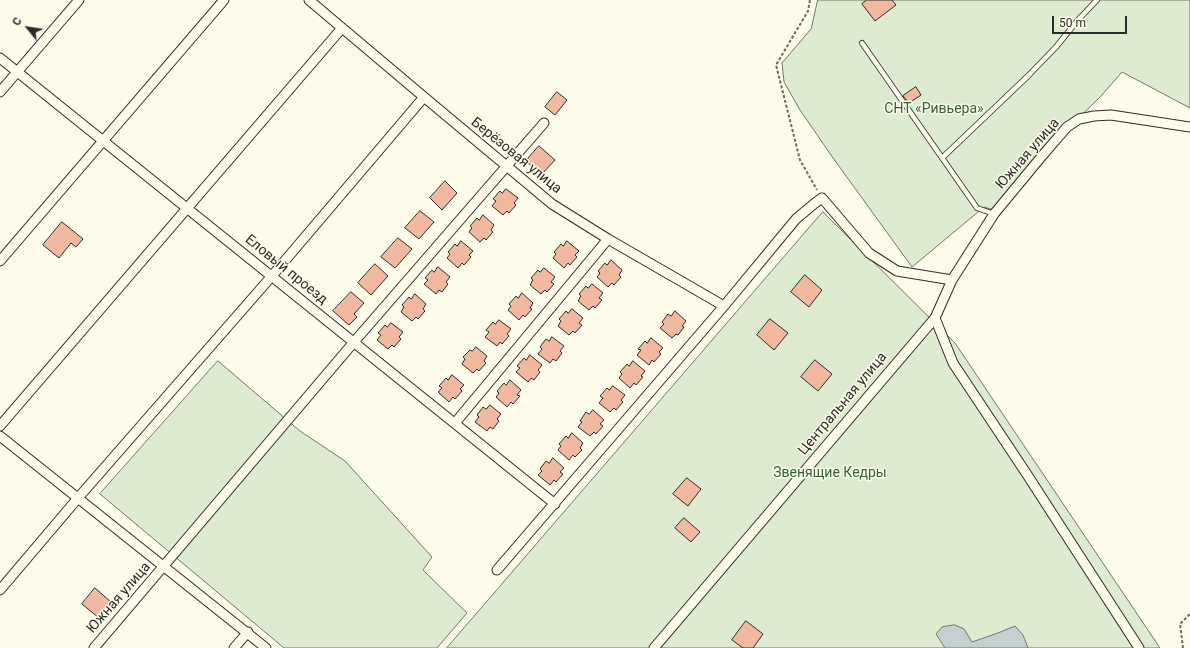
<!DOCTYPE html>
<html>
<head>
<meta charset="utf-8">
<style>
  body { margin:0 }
  #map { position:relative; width:1190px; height:648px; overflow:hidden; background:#fdfbea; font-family:Roboto,sans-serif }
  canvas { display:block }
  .north { position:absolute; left:8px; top:8px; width:40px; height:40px; -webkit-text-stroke:3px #fdfbea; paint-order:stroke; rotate:300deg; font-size:11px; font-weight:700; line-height:16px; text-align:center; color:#2b2b2b }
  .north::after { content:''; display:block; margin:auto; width:14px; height:18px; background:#2b2b2b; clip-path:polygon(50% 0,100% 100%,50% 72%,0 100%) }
  .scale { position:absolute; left:1052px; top:16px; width:75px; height:18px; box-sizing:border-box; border:2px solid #2b2b2b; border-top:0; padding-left:5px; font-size:12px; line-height:14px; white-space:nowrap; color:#2b2b2b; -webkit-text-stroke:3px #fdfbea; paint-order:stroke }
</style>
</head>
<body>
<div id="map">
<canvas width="1190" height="648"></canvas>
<div class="north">С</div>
<div class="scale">50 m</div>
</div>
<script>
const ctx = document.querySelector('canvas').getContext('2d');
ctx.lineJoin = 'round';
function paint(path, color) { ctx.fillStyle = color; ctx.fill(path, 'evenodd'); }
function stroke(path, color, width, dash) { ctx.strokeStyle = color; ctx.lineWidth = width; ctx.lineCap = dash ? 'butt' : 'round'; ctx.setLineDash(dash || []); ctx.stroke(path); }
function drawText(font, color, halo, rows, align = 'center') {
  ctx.font = font + ' Roboto,sans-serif'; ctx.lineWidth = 3; ctx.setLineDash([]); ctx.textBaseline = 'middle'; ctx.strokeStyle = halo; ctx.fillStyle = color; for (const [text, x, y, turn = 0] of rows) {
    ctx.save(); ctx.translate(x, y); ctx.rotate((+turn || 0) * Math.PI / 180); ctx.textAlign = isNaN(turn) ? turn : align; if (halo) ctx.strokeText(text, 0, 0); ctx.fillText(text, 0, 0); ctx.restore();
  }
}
const green = new Path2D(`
  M 818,0 L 1190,0 L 1190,108 L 1122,72 L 1101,96 L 1041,155 L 994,210 L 984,207 L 912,267 L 833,158 L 800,110 L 784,82 L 782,63 L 811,29 Z
  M 823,212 L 955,343 L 1160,648 L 447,648 Z
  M 218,361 L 300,431 L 345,461 L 432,557 L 423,570 L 467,613 L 437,648 L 284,648 L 100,494 Z`);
paint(green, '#deebd1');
stroke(green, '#74746e', 1);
const water = new Path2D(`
  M 955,625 L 964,629 L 972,642 L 998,633 L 1015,626 L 1023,635 L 1028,648 L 945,648 L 936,634 L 942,627 Z`);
paint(water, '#c7d0d0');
stroke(water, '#74746e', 1);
const building = new Path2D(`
  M 867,0 L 892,0 L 896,5 L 875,21 L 862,4 Z
  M 916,87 L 921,95 L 909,103 L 903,96 Z
  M 557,92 L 567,100 L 555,115 L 545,107 Z
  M 539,146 L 555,160 L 541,175 L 526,161 Z
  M 445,181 L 457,193 L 442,210 L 430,198 Z
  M 506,189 L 518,198 L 514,203 L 516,205 L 509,213 L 507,211 L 503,215 L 492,206 L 496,201 L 493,199 L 500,191 L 502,193 Z
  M 420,211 L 434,222 L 419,239 L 405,228 Z
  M 483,215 L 494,225 L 491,230 L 493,232 L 486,240 L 484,238 L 480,242 L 469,232 L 472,228 L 470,226 L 477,218 L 479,220 Z
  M 62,222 L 83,239 L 76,247 L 71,243 L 59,258 L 43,245 Z
  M 398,238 L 412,249 L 395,268 L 381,257 Z
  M 461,241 L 473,251 L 469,255 L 471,257 L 464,265 L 462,263 L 458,268 L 447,258 L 450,254 L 448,252 L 455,244 L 457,246 Z
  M 567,241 L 579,251 L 575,255 L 577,257 L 570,265 L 568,263 L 564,268 L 553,258 L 556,254 L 554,252 L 561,244 L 563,246 Z
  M 611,260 L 622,270 L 619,275 L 621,277 L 614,285 L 612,283 L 608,287 L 597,277 L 600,273 L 598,271 L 605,263 L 607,265 Z
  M 375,264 L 388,276 L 371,295 L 358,283 Z
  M 438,267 L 450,277 L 446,282 L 448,284 L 442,292 L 439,290 L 436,294 L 424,284 L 428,280 L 425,278 L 432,270 L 434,272 Z
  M 544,268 L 555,277 L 551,282 L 554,284 L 547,292 L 545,290 L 541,294 L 530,285 L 533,280 L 531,278 L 538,270 L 540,272 Z
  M 805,275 L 822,290 L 809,307 L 791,292 Z
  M 592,284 L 603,293 L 599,298 L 602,300 L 595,308 L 593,306 L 589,310 L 578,301 L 581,296 L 579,294 L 586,286 L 588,288 Z
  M 351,292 L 364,303 L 354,314 L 357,317 L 349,325 L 333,311 Z
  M 522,293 L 533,303 L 530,308 L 532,309 L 525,317 L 523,315 L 519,320 L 508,310 L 511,306 L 509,304 L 516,296 L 518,298 Z
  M 415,294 L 426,304 L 423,309 L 425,311 L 418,319 L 416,317 L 412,321 L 401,312 L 404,307 L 402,305 L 409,297 L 411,299 Z
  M 572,309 L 583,318 L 579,323 L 582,325 L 575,333 L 573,331 L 569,335 L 558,326 L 561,321 L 559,319 L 566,311 L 568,313 Z
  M 675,311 L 686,321 L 682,326 L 684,327 L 678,335 L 676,334 L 672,338 L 660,328 L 664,324 L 662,322 L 668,314 L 671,316 Z
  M 770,319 L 788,333 L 774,350 L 757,335 Z
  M 499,320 L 511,329 L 507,334 L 509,336 L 502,344 L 500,342 L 497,346 L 485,337 L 489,332 L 486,330 L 493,322 L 495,324 Z
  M 391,323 L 403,332 L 399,337 L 401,339 L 394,347 L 392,345 L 388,349 L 377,340 L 381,335 L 378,333 L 385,325 L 387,327 Z
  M 552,337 L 564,346 L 560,351 L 562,353 L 556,361 L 553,359 L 550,363 L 538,354 L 542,349 L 540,347 L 546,339 L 549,341 Z
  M 651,338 L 663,348 L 659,352 L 661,354 L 654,362 L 652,360 L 649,365 L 637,355 L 641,350 L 638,349 L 645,341 L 647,343 Z
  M 476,347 L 487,356 L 484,361 L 486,363 L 479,371 L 477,369 L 473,373 L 462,364 L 465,359 L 463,357 L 470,350 L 472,351 Z
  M 530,355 L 542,365 L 538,370 L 540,372 L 534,380 L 531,378 L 528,382 L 516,372 L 520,368 L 517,366 L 524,358 L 526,360 Z
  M 815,360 L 832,374 L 818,391 L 801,377 Z
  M 633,361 L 645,371 L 641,376 L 643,377 L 636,385 L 634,383 L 630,388 L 619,378 L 622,374 L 620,372 L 627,364 L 629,366 Z
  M 452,375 L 464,385 L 460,389 L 462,391 L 455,399 L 453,397 L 449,402 L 438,392 L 442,388 L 439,386 L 446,378 L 448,380 Z
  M 510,380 L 521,390 L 517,395 L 520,396 L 513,404 L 511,402 L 507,407 L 496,397 L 499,393 L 497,391 L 504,383 L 506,385 Z
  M 613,386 L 625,395 L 621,400 L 623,402 L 616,410 L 614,408 L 610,412 L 599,403 L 603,398 L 600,396 L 607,388 L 609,390 Z
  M 490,405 L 501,414 L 497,419 L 499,421 L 493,429 L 490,427 L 487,431 L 475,422 L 479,417 L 477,415 L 483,407 L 486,409 Z
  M 593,410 L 604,420 L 600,424 L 603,426 L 596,434 L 594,432 L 590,436 L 578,427 L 582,422 L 580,421 L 586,412 L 589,414 Z
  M 572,433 L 583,443 L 580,448 L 582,450 L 575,457 L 573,455 L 569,460 L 558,450 L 561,446 L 559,444 L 566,436 L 568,438 Z
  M 553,458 L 564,468 L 560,472 L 563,474 L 556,482 L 554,480 L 550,485 L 538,475 L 542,471 L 540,469 L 546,461 L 549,463 Z
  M 687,478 L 701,489 L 688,506 L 673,494 Z
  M 684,518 L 700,532 L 691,542 L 675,528 Z
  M 95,588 L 112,603 L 99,618 L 82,604 Z
  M 746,621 L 763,634 L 753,648 L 743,648 L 732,640 Z`);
paint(building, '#f2b8a0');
stroke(building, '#2b2b2b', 1);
const service = new Path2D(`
  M 862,43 L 977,208 L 994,214
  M 942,158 L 1028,76 L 1056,47 L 1078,20 L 1097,0`);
const minor = new Path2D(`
  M 309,0 L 424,97 L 552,204 L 608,239 L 724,306
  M 0,58 L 555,504
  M 0,92 L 79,0
  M 0,261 L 224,0
  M 935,318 L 953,363 L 1028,476 L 1139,648
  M 455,423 L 608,239
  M 0,426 L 342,28
  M 0,436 L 266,648
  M 497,570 L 724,306 L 796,219 L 815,203 L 822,198 L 869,253 L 897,271 L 952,280
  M 0,590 L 78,498 L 271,277 L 424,97
  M 94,648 L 354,342 L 544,123
  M 234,648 L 248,632
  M 654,648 L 935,318 L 952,280 L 994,214 L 1042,156 L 1067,127 L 1079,119 L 1094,116 L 1111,115 L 1190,127`);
stroke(service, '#2b2b2b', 6);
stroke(minor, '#2b2b2b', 11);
stroke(new Path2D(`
  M 810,0 L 808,11 L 776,65 L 800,160 L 817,190
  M 1183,648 L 1180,624 L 1190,614`), '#6a6964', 2, [3, 2]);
stroke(service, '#fdfbea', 4.5);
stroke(minor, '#fdfbea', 9);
drawText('14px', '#34623c', '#fdfbea', [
  ["СНТ «Ривьера»",934,109],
  ["Звенящие Кедры",830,473]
]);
drawText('14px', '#2b2b2b', '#fdfbea', [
  ["Южная улица",1028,154,-49],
  ["Берёзовая улица",516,156,39],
  ["Еловый проезд",286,270,39],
  ["Центральная улица",843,404,-50],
  ["Южная улица",119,598,-49]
]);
</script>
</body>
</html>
